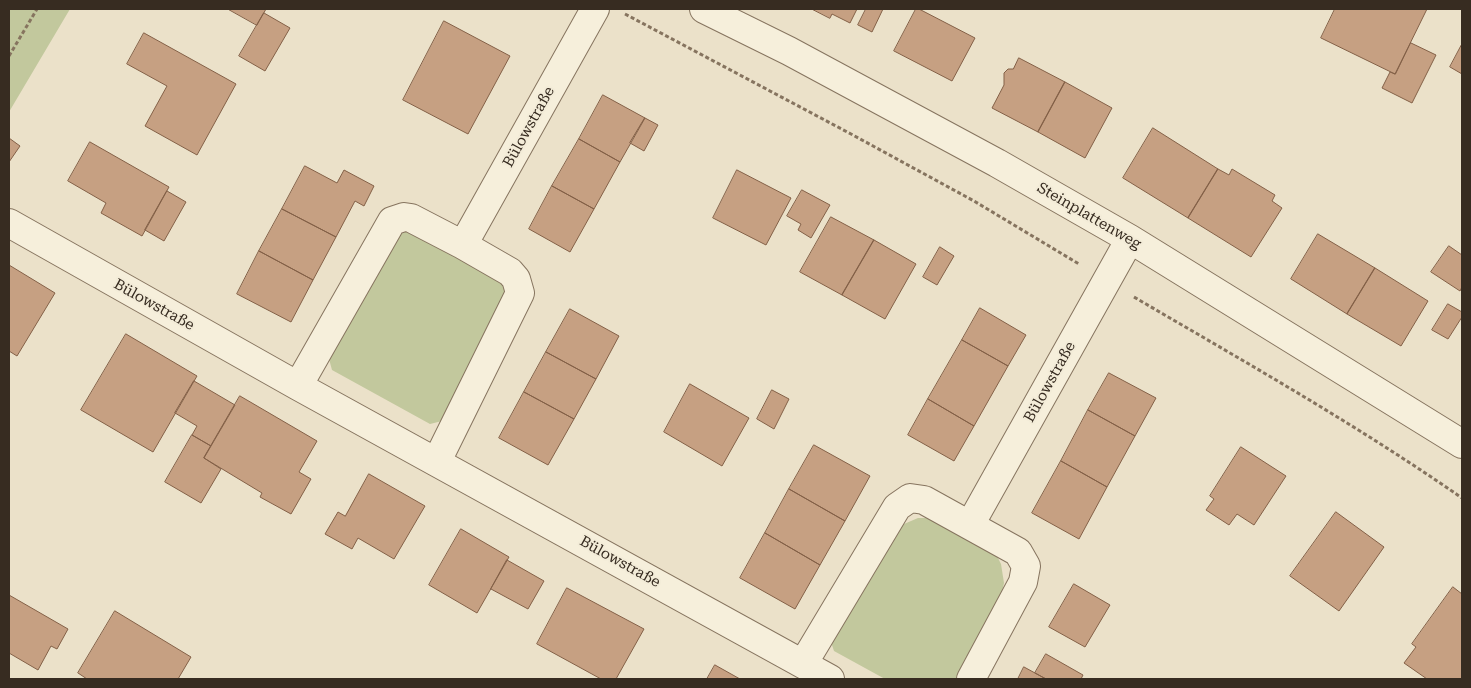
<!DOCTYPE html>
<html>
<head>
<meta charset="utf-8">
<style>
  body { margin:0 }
  #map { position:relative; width:1471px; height:688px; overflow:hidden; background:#ebe1c9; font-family:"Roboto Serif",serif }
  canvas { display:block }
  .frame { position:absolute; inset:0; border:10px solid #372c21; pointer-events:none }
</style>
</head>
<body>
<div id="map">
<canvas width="1471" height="688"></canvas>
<div class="frame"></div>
</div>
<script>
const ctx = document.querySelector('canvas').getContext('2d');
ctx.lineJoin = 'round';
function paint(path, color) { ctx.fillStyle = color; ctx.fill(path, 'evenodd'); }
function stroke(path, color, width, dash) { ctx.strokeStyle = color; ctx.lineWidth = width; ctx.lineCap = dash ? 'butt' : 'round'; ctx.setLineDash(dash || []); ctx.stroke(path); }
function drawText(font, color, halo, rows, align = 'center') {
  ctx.font = font + ' "Roboto Serif",serif'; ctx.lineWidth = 4; ctx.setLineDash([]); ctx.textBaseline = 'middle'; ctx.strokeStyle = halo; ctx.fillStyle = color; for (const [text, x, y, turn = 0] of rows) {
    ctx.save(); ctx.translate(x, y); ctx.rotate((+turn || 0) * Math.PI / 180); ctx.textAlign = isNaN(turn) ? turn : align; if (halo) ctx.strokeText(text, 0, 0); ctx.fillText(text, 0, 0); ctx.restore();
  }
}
paint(new Path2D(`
  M 9,9 L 70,9 L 9,112 Z
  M 410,229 L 503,277 L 510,294 L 442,421 L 430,424 L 332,370 L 329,359 L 401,232 Z
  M 918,518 L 932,518 L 995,552 L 1001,564 L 1004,583 L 1000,602 L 958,679 L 885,679 L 834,651 L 831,642 L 891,537 L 904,524 Z`), '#c2c89d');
const building = new Path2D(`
  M 228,9 L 266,9 L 257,25 Z
  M 812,9 L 857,9 L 850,23 L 832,14 L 830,18 Z
  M 866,9 L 883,9 L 872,32 L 858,25 Z
  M 916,9 L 919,9 L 975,38 L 952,81 L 894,51 Z
  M 1335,9 L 1427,9 L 1395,74 L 1321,38 Z
  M 264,13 L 290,28 L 265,71 L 239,56 Z
  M 444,21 L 510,56 L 468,134 L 403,100 Z
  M 144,33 L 236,84 L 197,155 L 145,126 L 167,86 L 127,64 Z
  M 1411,43 L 1436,55 L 1412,103 L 1382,88 L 1390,72 L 1395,74 Z
  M 1462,44 L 1462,74 L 1450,67 Z
  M 1019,58 L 1065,82 L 1038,132 L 992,108 L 1004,85 L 1004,73 L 1008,69 L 1013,69 Z
  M 1065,82 L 1112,108 L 1085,158 L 1038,132 Z
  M 603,95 L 645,118 L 620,162 L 579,139 Z
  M 645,118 L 658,125 L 644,151 L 630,143 Z
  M 1153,128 L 1218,169 L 1188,218 L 1123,178 Z
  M 9,138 L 20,146 L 9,162 Z
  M 579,139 L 620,162 L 594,209 L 552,186 Z
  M 90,142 L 169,187 L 142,236 L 101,213 L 106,203 L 68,181 Z
  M 305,166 L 337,183 L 344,170 L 374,186 L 364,206 L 355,201 L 336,237 L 282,209 Z
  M 1218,169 L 1229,175 L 1232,169 L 1275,195 L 1272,201 L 1282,208 L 1251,257 L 1188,218 Z
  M 737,170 L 791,198 L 766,245 L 713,218 Z
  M 552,186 L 594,209 L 570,252 L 529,229 Z
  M 802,190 L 830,205 L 811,238 L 798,230 L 801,224 L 787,216 Z
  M 167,191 L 186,202 L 164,241 L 145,230 Z
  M 282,209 L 336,237 L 313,280 L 259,251 Z
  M 831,217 L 874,240 L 842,295 L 800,272 Z
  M 1318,234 L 1375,268 L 1347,314 L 1291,279 Z
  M 874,240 L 916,264 L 885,319 L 842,295 Z
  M 1449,246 L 1462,255 L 1462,287 L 1460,291 L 1431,272 Z
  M 940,247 L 954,256 L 937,285 L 923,277 Z
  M 259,251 L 313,280 L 291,322 L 237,294 Z
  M 9,265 L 55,293 L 17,356 L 9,351 Z
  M 1375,268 L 1428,301 L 1401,346 L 1347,314 Z
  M 1448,304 L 1462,312 L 1462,317 L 1448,339 L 1432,330 Z
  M 980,308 L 1026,335 L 1008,366 L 962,340 Z
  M 570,309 L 619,336 L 596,379 L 546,352 Z
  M 126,334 L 197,376 L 153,452 L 81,410 Z
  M 962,340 L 1008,366 L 974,426 L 928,399 Z
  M 546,352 L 596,379 L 574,419 L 524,392 Z
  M 1109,373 L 1156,398 L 1135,436 L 1088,410 Z
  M 194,381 L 235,405 L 211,446 L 192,435 L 197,426 L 175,413 Z
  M 690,384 L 749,418 L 722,466 L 664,432 Z
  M 772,390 L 789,399 L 774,429 L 757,419 Z
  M 524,392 L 574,419 L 548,465 L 499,438 Z
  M 240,396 L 317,441 L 299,472 L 311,479 L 291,514 L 260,497 L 262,493 L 204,458 Z
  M 928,399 L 974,426 L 954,461 L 908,435 Z
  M 1088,410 L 1135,436 L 1107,487 L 1061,461 Z
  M 192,435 L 211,446 L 204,458 L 221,469 L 201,503 L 165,482 Z
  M 814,445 L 870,476 L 845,521 L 789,489 Z
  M 1241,447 L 1286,476 L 1254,525 L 1237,514 L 1229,525 L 1206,510 L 1214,499 L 1210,496 Z
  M 1061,461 L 1107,487 L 1079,539 L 1032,513 Z
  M 369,474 L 425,506 L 394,559 L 358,538 L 352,549 L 325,534 L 338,512 L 345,516 Z
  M 789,489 L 845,521 L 820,565 L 765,533 Z
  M 1336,512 L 1384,547 L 1339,611 L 1290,576 Z
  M 461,529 L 509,557 L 477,613 L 429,585 Z
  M 765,533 L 820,565 L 795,609 L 740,578 Z
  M 507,560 L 544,581 L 528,609 L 491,589 Z
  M 1074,584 L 1110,605 L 1085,647 L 1049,627 Z
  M 1453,587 L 1462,594 L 1462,679 L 1427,679 L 1404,663 L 1416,647 L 1412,644 Z
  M 567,588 L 644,629 L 616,679 L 601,679 L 537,644 Z
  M 9,595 L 68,629 L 57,649 L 51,646 L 38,670 L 9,653 Z
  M 115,611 L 191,657 L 178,679 L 87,679 L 78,673 Z
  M 1046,654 L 1083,675 L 1081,679 L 1046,679 L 1035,673 Z
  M 715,665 L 740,679 L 707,679 Z
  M 1024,667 L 1046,679 L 1018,679 Z`);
paint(building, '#c6a082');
stroke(building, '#836047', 1);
const street = new Path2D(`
  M 704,9 L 789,51 L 997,163 L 1130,239 L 1462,444
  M 9,223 L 298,386 L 830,679
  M 463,245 L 595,9
  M 298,386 L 392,221 L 404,217 L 411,218 L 463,245 L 510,272 L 516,279 L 520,293 L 437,461
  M 970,525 L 1130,239
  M 803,664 L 897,507 L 910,498 L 924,500 L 1018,552 L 1026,566 L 1023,582 L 971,679`);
stroke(street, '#86745f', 30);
stroke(new Path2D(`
  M 625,14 L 851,134 L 974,201 L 1079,264
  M 9,56 L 37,9
  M 1134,297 C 1245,362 1357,425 1462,498`), '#86745f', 3, [4, 2.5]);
stroke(street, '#f6efdb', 28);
drawText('15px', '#372c21', '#f3ecd8', [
  ["Bülowstraße",529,127,-61],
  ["Steinplattenweg",1089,216,30],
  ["Bülowstraße",154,305,29],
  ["Bülowstraße",1050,382,-61],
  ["Bülowstraße",620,562,29]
]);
</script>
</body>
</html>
